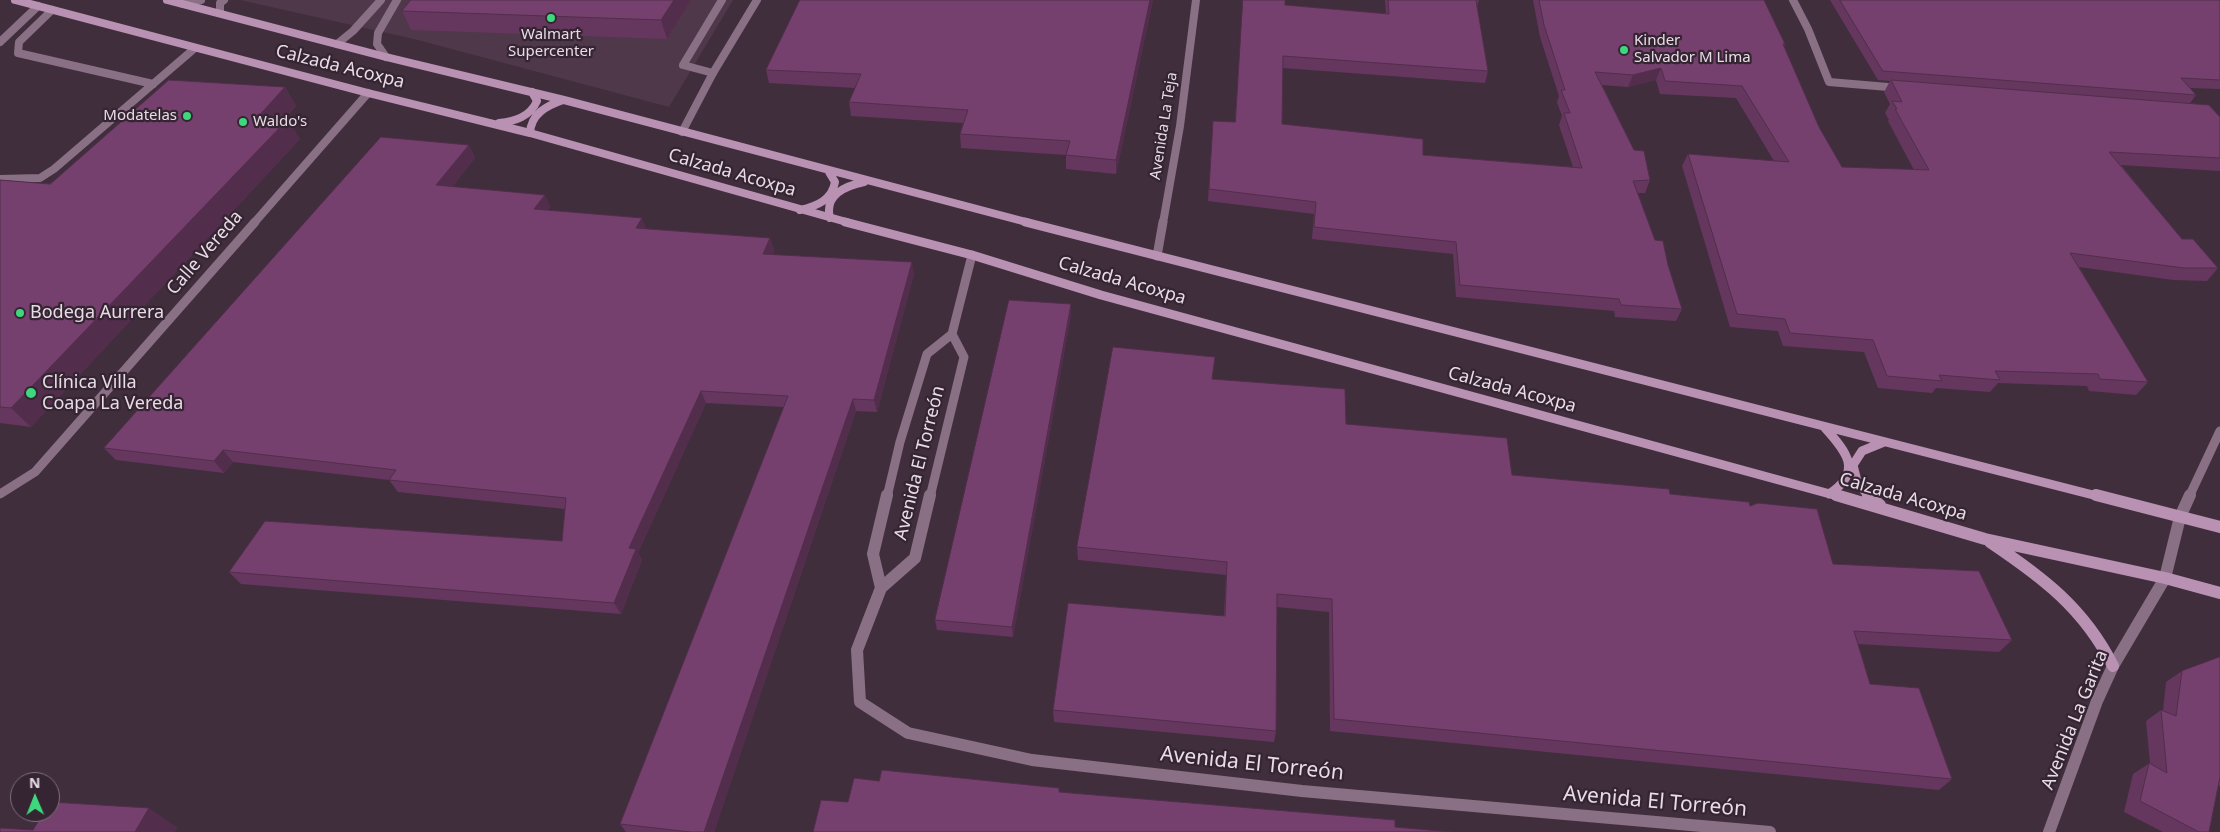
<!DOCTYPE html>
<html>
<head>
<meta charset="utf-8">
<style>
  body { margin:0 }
  #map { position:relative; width:2220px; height:832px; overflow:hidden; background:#402e3d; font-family:"Noto Sans",sans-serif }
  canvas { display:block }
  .north { position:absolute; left:10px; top:772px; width:50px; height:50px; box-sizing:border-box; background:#352432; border:1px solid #7d6e7a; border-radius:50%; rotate:359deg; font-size:14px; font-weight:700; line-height:20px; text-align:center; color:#e8dce6 }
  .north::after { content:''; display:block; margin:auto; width:18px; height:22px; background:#3fd77d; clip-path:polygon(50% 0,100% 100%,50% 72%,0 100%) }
</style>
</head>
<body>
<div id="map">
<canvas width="2220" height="832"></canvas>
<div class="north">N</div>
</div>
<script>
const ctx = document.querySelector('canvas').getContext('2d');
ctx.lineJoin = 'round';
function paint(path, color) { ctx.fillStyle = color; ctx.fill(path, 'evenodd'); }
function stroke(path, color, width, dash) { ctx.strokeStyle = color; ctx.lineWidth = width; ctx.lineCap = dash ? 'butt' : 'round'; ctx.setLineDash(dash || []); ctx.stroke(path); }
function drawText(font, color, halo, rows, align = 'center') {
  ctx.font = font + ' "Noto Sans",sans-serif'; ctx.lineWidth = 4.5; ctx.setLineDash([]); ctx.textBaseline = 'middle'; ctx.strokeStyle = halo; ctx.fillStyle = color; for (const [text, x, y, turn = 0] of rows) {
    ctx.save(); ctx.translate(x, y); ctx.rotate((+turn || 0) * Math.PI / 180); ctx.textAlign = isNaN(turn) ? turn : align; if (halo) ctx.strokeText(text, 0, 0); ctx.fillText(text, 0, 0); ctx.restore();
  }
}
paint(new Path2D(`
  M 240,0 L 733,0 L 669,107 L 414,39 Z`), '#4e384a');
stroke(new Path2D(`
  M 183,4 L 201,0
  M 52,10 L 19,42 L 18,53 L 153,84
  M 220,13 L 220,3 L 224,0
  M 0,42 L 38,6
  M 337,44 L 353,31 L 381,0
  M 386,57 L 377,44 L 378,33 L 397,0
  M 713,73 L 683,65 L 722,0
  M 0,179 L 40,178 L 54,169 L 195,48`), '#8a7085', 8);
stroke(new Path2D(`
  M 1793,0 L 1808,29 L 1829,82 L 1900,88
  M 682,132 L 713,73 L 757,0
  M 254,223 L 368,93
  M 1163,223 L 1180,126 L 1196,0`), '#8a7085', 8);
stroke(new Path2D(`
  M 1157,256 L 1163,222
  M 0,494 L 35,472 L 255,222
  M 887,497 L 900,442 L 927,354 L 952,334 L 972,255
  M 930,497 L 964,357 L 952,334
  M 2189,497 L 2220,431`), '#8a7085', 9);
stroke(new Path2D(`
  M 930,495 L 915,558 L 881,588 L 857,650 L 860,702 L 908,733 L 1032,760 L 1302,791 L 1770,832
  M 881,588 L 873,554 L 887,495
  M 2049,832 L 2097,701 L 2113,666 L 2165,578 L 2180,517 L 2190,495`), '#8a7085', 12);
stroke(new Path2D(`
  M 15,0 L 368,93 L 530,133 L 850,223
  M 167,0 L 386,57 L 564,100 L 1030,223
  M 499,123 C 515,121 530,117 537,101 L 532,92
  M 530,133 C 531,114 546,106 563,100
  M 800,210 C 817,206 832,200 835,182 L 829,172
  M 830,218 C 824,195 845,186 864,182`), '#b991b2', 8);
stroke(new Path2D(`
  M 845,222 L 972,255 L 1101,295 L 1841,497
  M 1025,222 L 2101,497
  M 1825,428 C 1847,452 1863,472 1829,494
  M 1869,497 L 1857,481 L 1853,465 L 1862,451 L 1884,442`), '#b991b2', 9);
stroke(new Path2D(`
  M 1836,495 L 1985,539 L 2165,578 L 2220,593
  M 1868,495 L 1880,505
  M 2096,495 L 2220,527
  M 1990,542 C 2042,577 2084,608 2113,666`), '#b991b2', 12);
paint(new Path2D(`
  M 691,0 L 667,39 L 411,30 L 402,11 Z
  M 1153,0 L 1116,174 L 1066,169 L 1066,155 L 961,148 L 960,134 L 963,123 L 851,116 L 849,102 L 855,88 L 769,83 L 766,70 Z
  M 1385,0 L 1479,0 L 1477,6 L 1488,71 L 1485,83 L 1283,68 L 1282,124 L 1423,155 L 1573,167 L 1559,125 L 1562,116 L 1557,102 L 1559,96 L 1540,37 L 1533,0 L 1764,0 L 1785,44 L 1784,46 L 1819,127 L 1842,167 L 1914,170 L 1888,121 L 1889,120 L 1885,113 L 1890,104 L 1884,92 L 1890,81 L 1878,80 L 1830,0 L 2220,0 L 2220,89 L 2190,88 L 2196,95 L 2190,103 L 2220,117 L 2220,171 L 2121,165 L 2182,239 L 2218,268 L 2207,281 L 2173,280 L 2079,267 L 2148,382 L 2136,395 L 2089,391 L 2087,386 L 1998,383 L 1990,392 L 1936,388 L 1932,393 L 1878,388 L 1864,352 L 1783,346 L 1778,331 L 1730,327 L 1682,166 L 1688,154 L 1774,161 L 1736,98 L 1660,94 L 1656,80 L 1628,87 L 1602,85 L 1634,150 L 1650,180 L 1645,193 L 1638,193 L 1655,240 L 1668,265 L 1682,309 L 1676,321 L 1615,317 L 1614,311 L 1456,297 L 1453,254 L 1312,239 L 1314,214 L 1208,201 L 1213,121 L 1235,122 L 1285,5 L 1386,14 Z
  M 285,87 L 296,106 L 285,119 L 300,139 L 31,427 L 0,423 L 0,180 L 50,184 Z
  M 469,145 L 475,158 L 452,187 L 545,195 L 550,207 L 548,210 L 646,229 L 770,238 L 774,251 L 772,255 L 914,274 L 877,412 L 856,411 L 714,832 L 626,832 L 620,824 L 784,407 L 706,403 L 638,553 L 642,560 L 621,614 L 241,584 L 229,572 L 562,541 L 565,509 L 398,492 L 389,480 L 233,462 L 224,473 L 116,460 L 104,448 Z
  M 1071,315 L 1013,637 L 937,630 L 935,620 Z
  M 1346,424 L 1512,475 L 1670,494 L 1750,506 L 1833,564 L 2012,640 L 1999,652 L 1858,644 L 1870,684 L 1952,779 L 1939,790 L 1330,731 L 1329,612 L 1277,607 L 1276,731 L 1274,742 L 1054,722 L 1053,710 L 1224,616 L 1226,575 L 1078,560 L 1077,547 Z
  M 2220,657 L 2220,786 L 2218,785 L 2209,832 L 2163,832 L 2124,812 L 2133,774 L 2150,763 L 2146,721 L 2161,710 L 2163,711 L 2166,682 L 2182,671 Z`), '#65375e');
paint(new Path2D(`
  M 674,0 L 691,0 L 667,39 L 661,20 Z
  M 1150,0 L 1153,0 L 1116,174 L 1116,160 Z
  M 1661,68 L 1656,80 L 1628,87 L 1633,75 Z
  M 285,87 L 296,106 L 268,138 L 256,119 Z
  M 288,119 L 300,139 L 31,427 L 11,408 Z
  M 469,145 L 475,158 L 443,198 L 436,185 Z
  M 545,195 L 550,207 L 540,222 L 534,209 Z
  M 642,218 L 647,231 L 636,228 Z
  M 770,238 L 774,251 L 766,267 L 763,254 Z
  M 912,262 L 914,274 L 877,412 L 874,400 Z
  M 1071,304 L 1071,315 L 1013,637 L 1012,627 Z
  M 701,391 L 706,403 L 638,553 L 642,560 L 621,614 L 614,603 L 629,548 Z
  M 853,399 L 856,411 L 714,832 L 704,832 Z
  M 223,450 L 233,462 L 224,473 L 214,461 Z
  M 149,808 L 178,828 L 175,832 L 135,832 Z`), '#522d4c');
const building = new Path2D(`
  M 411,0 L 674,0 L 661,20 L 402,11 Z
  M 800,0 L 1150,0 L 1116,160 L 1066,155 L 1070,141 L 960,134 L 968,110 L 849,102 L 861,74 L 766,70 Z
  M 1243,0 L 1285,0 L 1285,5 L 1389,14 L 1388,0 L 1476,0 L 1488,71 L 1283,56 L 1282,124 L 1423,139 L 1423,155 L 1582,168 L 1564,113 L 1570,113 L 1561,90 L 1565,90 L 1544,25 L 1539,0 L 1764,0 L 1785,44 L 1783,44 L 1819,127 L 1842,167 L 1929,170 L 1895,109 L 1897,109 L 1892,101 L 1902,102 L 1891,80 L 2209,105 L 2220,117 L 2220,158 L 2109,152 L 2182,239 L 2193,239 L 2218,268 L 2184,268 L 2070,253 L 2148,382 L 2100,379 L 2098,374 L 1995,371 L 2000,380 L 1939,375 L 1942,381 L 1887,376 L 1873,340 L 1790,333 L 1785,319 L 1737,314 L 1688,154 L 1789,162 L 1742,86 L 1665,81 L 1661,68 L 1633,75 L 1595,72 L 1634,150 L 1644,151 L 1650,180 L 1633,181 L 1655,240 L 1663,241 L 1668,265 L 1682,309 L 1621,305 L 1619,299 L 1460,285 L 1456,242 L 1314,227 L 1316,202 L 1209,189 L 1213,121 L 1235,122 Z
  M 1840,0 L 2220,0 L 2220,80 L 2181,78 L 2196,95 L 1883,71 Z
  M 169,80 L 285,87 L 256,119 L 288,119 L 11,408 L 0,407 L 0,180 L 50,184 Z
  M 381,137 L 469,145 L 436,185 L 545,195 L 534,209 L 642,218 L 636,228 L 770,238 L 763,254 L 912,262 L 874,400 L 853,399 L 704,832 L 691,832 L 620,824 L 788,396 L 701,391 L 629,548 L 636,549 L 614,603 L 229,572 L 265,521 L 562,541 L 566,498 L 389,480 L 396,470 L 223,450 L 214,461 L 104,448 Z
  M 1009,300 L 1071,304 L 1012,627 L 935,620 Z
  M 1113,347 L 1215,357 L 1212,379 L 1345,389 L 1346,424 L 1507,438 L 1512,475 L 1669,489 L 1670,494 L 1749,502 L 1750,506 L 1758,503 L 1817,509 L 1833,564 L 1979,571 L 2012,640 L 1854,631 L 1870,684 L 1919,688 L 1952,779 L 1334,719 L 1332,599 L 1277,594 L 1276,731 L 1053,710 L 1068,603 L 1225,616 L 1227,562 L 1077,547 Z
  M 2220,657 L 2220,777 L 2209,832 L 2199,832 L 2140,801 L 2149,763 L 2167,773 L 2161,710 L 2176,716 L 2182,671 Z
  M 882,770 L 1059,788 L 1059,792 L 1395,820 L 1395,827 L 1451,832 L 813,832 L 821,800 L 848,802 L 854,778 L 879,781 Z
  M 51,802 L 149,808 L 135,832 L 0,832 L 0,828 L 33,830 L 44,812 L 50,812 L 50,803 Z`);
paint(building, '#75406d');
stroke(building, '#522d4c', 1);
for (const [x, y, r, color] of [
  [551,18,5,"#3fd77d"],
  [1624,50,5,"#3fd77d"],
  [187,116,5,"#3fd77d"],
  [243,122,5,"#3fd77d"],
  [20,313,5,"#3fd77d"],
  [31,393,6,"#3fd77d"]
]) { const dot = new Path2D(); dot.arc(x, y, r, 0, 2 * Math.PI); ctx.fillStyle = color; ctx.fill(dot); stroke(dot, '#352432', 2); }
drawText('15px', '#e8dce6', '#352432', [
  ["Walmart",551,35,"center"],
  ["Supercenter",551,52,"center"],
  ["Kinder",1634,41],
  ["Salvador M Lima",1634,58],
  ["Modatelas",177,116,"right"],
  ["Waldo's",253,122]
], 'left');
drawText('15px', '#e8dce6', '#352432', [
  ["Avenida La Teja",1164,126,-81]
]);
drawText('18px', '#e8dce6', '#352432', [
  ["Calzada Acoxpa",340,67,14],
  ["Calzada Acoxpa",732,173,16],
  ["Calle Vereda",205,253,-49],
  ["Calzada Acoxpa",1122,281,16],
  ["Calzada Acoxpa",1512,390,15],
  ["Avenida El Torreón",920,463,-76],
  ["Calzada Acoxpa",1903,497,16],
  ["Avenida La Garita",2075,720,-68]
]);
drawText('18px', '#e8dce6', '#352432', [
  ["Bodega Aurrera",30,313],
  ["Clínica Villa",42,383],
  ["Coapa La Vereda",42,404]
], 'left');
drawText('21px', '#e8dce6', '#352432', [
  ["Avenida El Torreón",1252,764,6],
  ["Avenida El Torreón",1655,802,5]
]);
</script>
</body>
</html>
